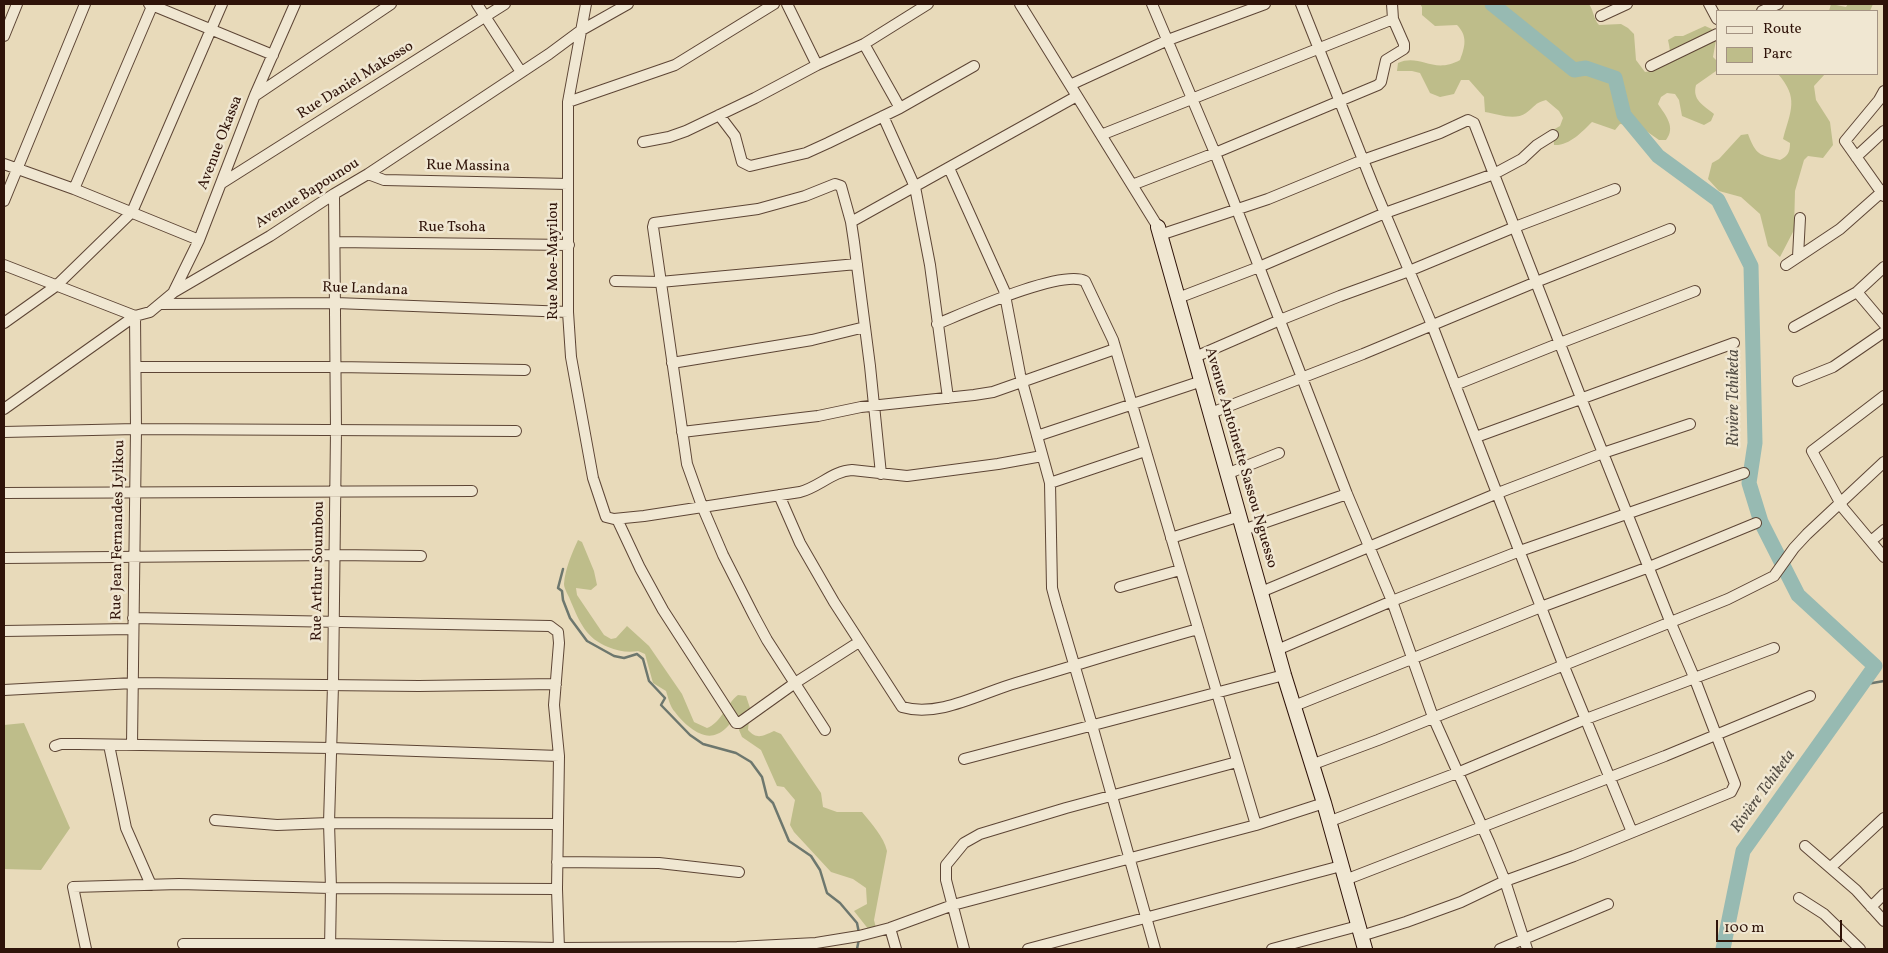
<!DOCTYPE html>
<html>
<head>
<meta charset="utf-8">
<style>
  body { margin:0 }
  #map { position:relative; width:1888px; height:953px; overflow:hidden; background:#e8daba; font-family:Vollkorn,serif }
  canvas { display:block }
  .frame { position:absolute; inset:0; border:5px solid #2f1309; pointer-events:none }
  .legend { position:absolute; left:1716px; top:10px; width:162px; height:65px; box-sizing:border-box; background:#f0e7d2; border:1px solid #a39282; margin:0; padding:6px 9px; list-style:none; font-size:15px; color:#2f1309 }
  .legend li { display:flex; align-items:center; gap:10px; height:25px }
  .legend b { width:25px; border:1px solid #a39282 }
  .scale { position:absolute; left:1716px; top:920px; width:126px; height:22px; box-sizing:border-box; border:2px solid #2f1309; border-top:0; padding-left:6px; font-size:15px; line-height:18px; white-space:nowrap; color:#2f1309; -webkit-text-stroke:4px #f0e7d2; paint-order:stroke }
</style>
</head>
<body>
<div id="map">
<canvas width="1888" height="953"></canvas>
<div class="frame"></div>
<ul class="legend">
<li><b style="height:6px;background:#f0e7d2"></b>Route</li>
<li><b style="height:14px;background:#bebd8a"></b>Parc</li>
</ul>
<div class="scale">100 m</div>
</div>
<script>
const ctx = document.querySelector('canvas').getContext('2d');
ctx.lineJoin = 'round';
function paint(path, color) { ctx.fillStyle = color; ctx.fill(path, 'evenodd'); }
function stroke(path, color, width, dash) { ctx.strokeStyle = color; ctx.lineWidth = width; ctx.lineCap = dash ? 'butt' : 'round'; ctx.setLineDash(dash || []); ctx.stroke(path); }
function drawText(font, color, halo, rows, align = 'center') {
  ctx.font = font + ' Vollkorn,serif'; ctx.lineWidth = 5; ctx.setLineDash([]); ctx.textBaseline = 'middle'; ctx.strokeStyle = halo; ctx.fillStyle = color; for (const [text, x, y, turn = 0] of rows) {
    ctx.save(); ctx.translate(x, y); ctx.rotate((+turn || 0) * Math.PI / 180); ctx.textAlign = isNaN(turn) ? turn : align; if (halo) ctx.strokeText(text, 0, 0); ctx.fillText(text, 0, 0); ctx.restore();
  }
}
paint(new Path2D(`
  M 1420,4 L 1589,4 C 1594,11 1593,18 1599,25 L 1621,24 L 1628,28 L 1634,34 L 1636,60 L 1645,72 C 1653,71 1667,66 1669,57 C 1671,52 1669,45 1668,40 L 1675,36 L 1683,36 L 1705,26 L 1712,29 L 1717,34 L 1713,57 L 1717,61 L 1716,71 L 1696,85 C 1692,100 1703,105 1714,114 L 1711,121 L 1704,125 L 1682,116 L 1679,100 L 1675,94 L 1667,93 L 1661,97 L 1658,104 C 1666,116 1676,127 1666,140 L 1659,140 L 1639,126 L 1620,124 L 1615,130 L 1592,122 C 1582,132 1569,146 1554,145 L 1553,130 L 1560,126 L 1563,118 L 1559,111 L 1546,100 C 1534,103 1535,107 1526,113 C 1515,121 1497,114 1485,112 L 1484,97 L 1469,80 L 1461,80 L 1454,94 L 1440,97 L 1430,93 L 1420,73 L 1412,71 L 1397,71 L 1398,63 C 1420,53 1433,75 1460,60 C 1465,47 1468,36 1457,25 L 1435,26 L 1422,15 L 1422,7 Z
  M 1831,4 L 1846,7 L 1848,4 L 1873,4 L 1870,11 L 1829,11 Z
  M 1778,74 L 1825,74 L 1814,86 L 1816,100 L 1830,122 L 1833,145 L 1823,158 L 1808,156 L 1804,160 L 1795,191 L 1794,230 L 1780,257 L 1768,246 L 1760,214 L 1741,197 L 1719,191 L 1708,179 L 1712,163 L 1719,159 L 1741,135 L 1748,134 C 1756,155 1759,155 1780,160 C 1788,156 1790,152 1790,143 L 1783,139 C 1791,110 1799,98 1778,74 Z
  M 578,540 L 582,542 L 594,571 L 597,585 L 591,590 L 576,588 L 577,595 L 604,635 L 611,639 L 616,638 L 627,626 L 649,646 L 682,694 L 694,722 L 707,728 C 721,723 726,704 738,695 L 746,696 L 750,708 L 748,730 C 757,740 763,736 774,731 L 781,734 L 821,793 L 823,807 L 837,812 L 862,812 C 871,823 884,837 887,851 L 874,920 L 876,928 L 869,930 L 854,911 L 867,904 L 866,888 L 853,879 L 831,872 L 794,832 L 790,825 L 795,800 L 784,787 L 777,786 L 761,750 L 742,737 L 739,730 L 742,722 L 735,719 C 729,724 724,732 717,734 C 702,741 684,724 675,712 C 670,707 668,697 666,691 L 653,683 L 645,654 L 638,651 C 628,653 618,651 608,647 C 586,638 580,623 571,602 C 569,596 564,589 564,584 C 565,569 572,553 578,540 Z
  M 24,723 L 70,828 L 41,870 L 4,869 L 4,725 Z`), '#bebd8a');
stroke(new Path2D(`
  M 563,569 L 558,588 L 562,591 L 563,600 L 570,618 L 587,641 L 614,656 L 624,658 L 637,654 L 643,659 L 649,681 L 665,698 L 661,705 L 690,735 L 703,744 L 736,753 L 751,762 L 762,777 L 767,797 L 773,803 L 789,841 L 811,856 L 820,870 L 827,893 L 840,903 L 857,923 L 859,933
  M 1861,685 L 1884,681
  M 857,949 L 859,939`), '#6d776e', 2.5);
stroke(new Path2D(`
  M 1492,4 L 1574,70 L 1586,68 L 1615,78 L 1624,115 L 1658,156 L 1718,200 L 1751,266 L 1755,443 L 1749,483 L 1761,522 L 1798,595 L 1875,666 L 1743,851 L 1723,949`), '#97bab2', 15);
const street = new Path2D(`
  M 149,4 L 273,55
  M 477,4 L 521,72
  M 586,4 L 568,102 L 568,312 L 571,357 L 593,478 L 606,517 L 614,519 L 644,516 L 800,492 C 819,487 833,471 852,470 L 907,476 L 998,464 L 1042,456
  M 787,4 L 817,65
  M 1020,4 L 1158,227
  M 1152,4 L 1215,153 L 1347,494 L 1392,601 L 1433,717 L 1489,842 L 1505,881 L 1527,949
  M 1301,4 L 1373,185 L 1432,325 L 1563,664 L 1632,832
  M 1709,4 L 1717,19
  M 1762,11 L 1778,4
  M 1601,16 L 1627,4
  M 4,36 L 17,4
  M 864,44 L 900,108
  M 1651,66 L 1717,34
  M 1070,85 L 1168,40 L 1265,4
  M 1884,91 L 1879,100 L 1845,141 L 1884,196
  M 256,95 L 391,4
  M 568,102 L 675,65 L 774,4
  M 719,115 L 735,136 L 742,162 L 750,166 L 806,153 L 828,143 L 900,108 L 974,66
  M 883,116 L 915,187 L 930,265 L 948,398
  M 1101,135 L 1393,19
  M 643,142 L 669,137 L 686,131 L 755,98 L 817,65 L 864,44 L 928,4
  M 1856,157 L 1884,131
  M 4,164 L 74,189 L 199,240
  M 949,168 L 1004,290 L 1020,374 L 1050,483 L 1052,588 L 1056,603 L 1092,725 L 1155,949
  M 368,174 L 384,180 L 568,184
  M 222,183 L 505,4
  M 1132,185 L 1215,153 L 1378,85 L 1381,82 L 1386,60 L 1404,49 L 1404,44 L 1393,19 L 1392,4
  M 74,189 L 153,4
  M 4,201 L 85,4
  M 851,222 L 1077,96
  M 1160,235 L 1268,199 L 1363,160 L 1440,133 L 1468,120 L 1474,123 L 1581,398 L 1670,621 L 1694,677 L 1735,784 L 1731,792 L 1574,856 L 1505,881 L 1461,902 L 1406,922 L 1361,936
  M 336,242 L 569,245
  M 1798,257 L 1800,218
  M 4,265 L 135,316 L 136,429 L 132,745
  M 1786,265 L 1840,229 L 1884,190
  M 615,281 L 660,282 L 857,264
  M 174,291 L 199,240 L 255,95 L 295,4
  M 1857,292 L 1884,324
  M 1178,298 L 1259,267 L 1385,213 L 1494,174 L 1522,159 L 1537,145 L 1553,135
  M 160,304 L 336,303 L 568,312
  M 4,323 L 56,286 L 132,212 L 222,4
  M 937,324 C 964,313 1061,269 1085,281 L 1113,340 L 1256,825
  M 1794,327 L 1857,292 L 1884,267
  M 1195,357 L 1280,320 L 1340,296 L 1409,271 L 1515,227 L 1615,189
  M 672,363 L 812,340 L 865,327
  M 136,367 L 336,367 L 525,370
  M 1798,381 L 1833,367 L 1884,332
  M 1455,385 L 1560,343 L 1695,291
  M 1884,396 L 1812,451 L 1843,508 L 1884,557
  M 4,409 L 135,316 L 150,312 L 174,292 L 270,236 L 334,194 L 368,174 L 549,54 L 580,31 L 628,4
  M 1211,413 L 1363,354 L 1536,282 L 1670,229
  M 4,432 L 136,429 L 516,431
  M 682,432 L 818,416 L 861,407 L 974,395 L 993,392 L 1115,349
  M 1037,436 L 1202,381
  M 1476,437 L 1734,343
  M 1229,473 L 1279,453
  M 1050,483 L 1145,451
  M 4,493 L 472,491
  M 779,495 L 800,543 L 834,602 L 902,707 C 939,718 981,693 1016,683 C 1077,665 1137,646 1198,629
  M 617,519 L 640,568 L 663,610 L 736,723 L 739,723 L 795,683 L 859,642
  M 1243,530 L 1347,494
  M 1171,538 L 1240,516
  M 1871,541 L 1884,530
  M 4,558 L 334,555 L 421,556
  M 1120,587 L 1180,570
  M 1261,592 L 1498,493 L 1603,453 L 1690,424
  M 133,618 L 550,626 L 558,632 L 559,643 L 554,705 L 559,756 L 557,889 L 559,949
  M 4,631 L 132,629
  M 1277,650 L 1392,601 L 1520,551 L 1744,473
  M 4,690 L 133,683 L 419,686 L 556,684
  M 1294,706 L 1541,607 L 1649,567 L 1756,523
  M 825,730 L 767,640 L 754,616 L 723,555 L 702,506 L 687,464 L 653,227 L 654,223 L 758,209 L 805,196 L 835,184 L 841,186 L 851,222 L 854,242 L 870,366 L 881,474
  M 109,745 L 126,828 L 151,885
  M 55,746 L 61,744 L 79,744 L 331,748 L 559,756
  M 964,759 L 1284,675
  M 1311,765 L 1378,740 L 1728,599 L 1774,576 L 1794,548 L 1807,534 L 1884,462
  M 215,820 L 277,825 L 329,823 L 558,824
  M 1328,822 L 1457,773 L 1586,719 L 1774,648
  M 1805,846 L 1856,890 L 1884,921
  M 557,862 L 659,863 L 739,872
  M 1831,867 L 1884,818
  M 1345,880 L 1665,756 L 1810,696
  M 1799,898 L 1824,914 L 1860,949
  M 1871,907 L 1884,894
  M 890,928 L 896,949
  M 183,944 L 330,944 L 559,948 L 737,947 L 816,943 L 859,936 L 890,928 L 953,905 L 1256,825 L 1324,803
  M 86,949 L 73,887 L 179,884 L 331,888 L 557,889
  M 330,949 L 331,888 L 329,823 L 333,685 L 336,430 L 334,194
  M 964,949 L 946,880 L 946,865 L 964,843 L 980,834 L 1066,808 L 1237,762
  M 1028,949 L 1341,866
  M 1272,949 L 1358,926
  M 1500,949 L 1608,904`);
const secondary = new Path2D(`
  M 1158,227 L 1284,675 L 1324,803 L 1365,949`);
stroke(street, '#5d4535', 12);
stroke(secondary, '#2f1309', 16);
stroke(street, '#f0e7d2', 10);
stroke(secondary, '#f0e7d2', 14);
drawText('15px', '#2f1309', '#f0e7d2', [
  ["Rue Daniel Makosso",356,81,-32],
  ["Avenue Okassa",221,143,-69],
  ["Rue Massina",468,167,1],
  ["Avenue Bapounou",308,194,-32],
  ["Rue Tsoha",452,228],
  ["Rue Moe-Mayilou",554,261,-90],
  ["Rue Landana",365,290,2],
  ["Avenue Antoinette Sassou Nguesso",1240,458,74],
  ["Rue Jean Fernandes Lylikou",119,530,-89],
  ["Rue Arthur Soumbou",319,571,-89]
]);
drawText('italic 16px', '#534d44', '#f0e7d2', [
  ["Rivière Tchiketa",1735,398,-90],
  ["Rivière Tchiketa",1764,792,-54]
]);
</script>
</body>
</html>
